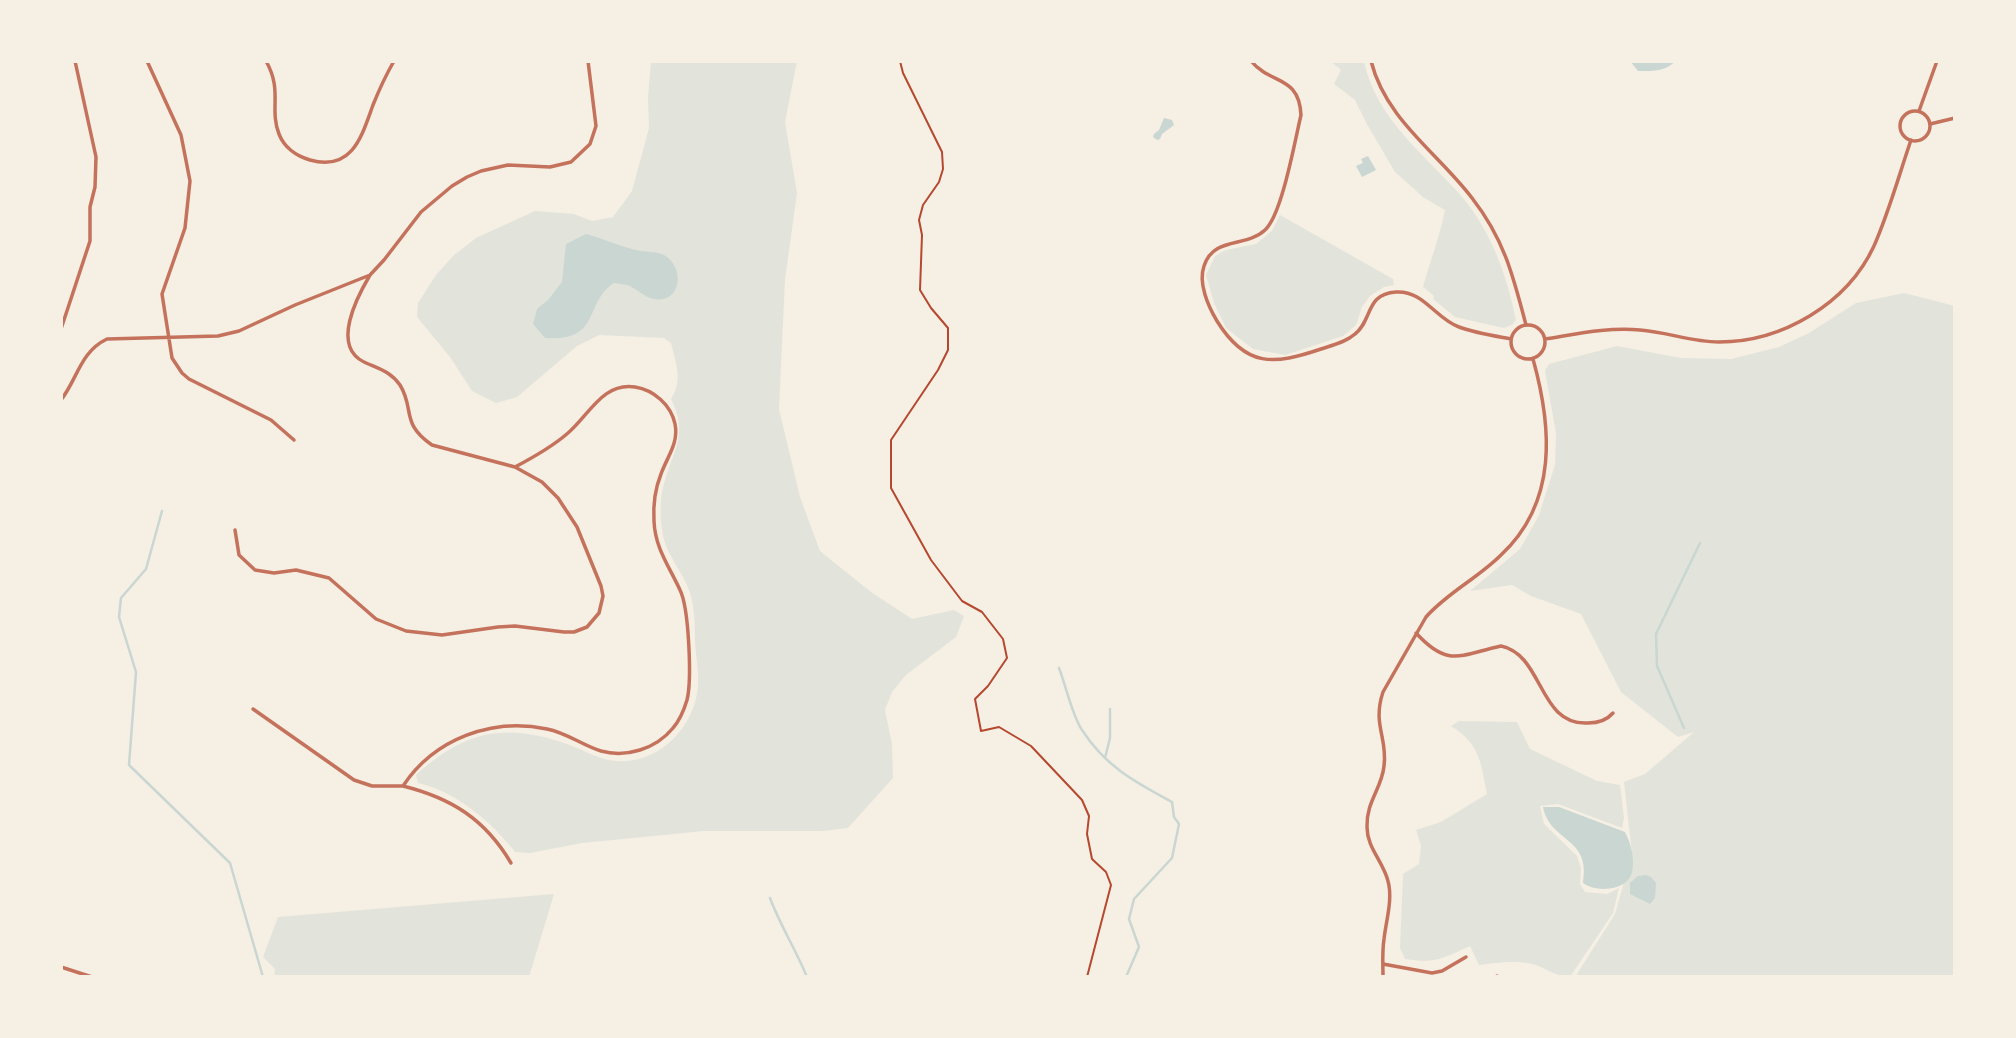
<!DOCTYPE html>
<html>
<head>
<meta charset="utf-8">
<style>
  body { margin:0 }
  #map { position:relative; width:2016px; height:1038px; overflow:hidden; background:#f6efe4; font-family:"Public Sans",sans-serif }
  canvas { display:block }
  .frame { position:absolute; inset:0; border:63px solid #f6efe4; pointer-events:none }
</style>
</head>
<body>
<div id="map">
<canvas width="2016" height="1038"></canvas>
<div class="frame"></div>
</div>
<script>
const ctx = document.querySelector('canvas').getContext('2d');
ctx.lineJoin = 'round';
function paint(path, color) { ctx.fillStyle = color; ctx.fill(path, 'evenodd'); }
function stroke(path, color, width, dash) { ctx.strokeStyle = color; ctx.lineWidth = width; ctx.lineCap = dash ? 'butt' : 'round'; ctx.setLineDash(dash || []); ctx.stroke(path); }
paint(new Path2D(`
  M 651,61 L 797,61 L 785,122 L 797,193 L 785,280 L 779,409 L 800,497 L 820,551 L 871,592 L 912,619 L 954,610 L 964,616 L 956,637 L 906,675 L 892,692 L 885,710 L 892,744 L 893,778 L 848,828 L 823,831 L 704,831 L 582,843 L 530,853 L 515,852 C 492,822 455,791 418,783 L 416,775 C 464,731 505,722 567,744 C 584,750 599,760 617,761 C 660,764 695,726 698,686 C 699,672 696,657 695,643 C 695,626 695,607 689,590 C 683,574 671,560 665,543 C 659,524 659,498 665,480 C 675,447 688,433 671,399 C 683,381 676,363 671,343 L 664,338 L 599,335 L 577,346 L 517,397 L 496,403 L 472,391 L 450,357 L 417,317 L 418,303 L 436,275 L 453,256 L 476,238 L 535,211 L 574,214 L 592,221 L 613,217 L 632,191 L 649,128 L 648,98 Z
  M 1364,61 C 1376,120 1426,155 1463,198 C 1492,233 1507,276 1516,320 L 1512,325 L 1504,328 L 1455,317 L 1433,299 L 1434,296 L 1423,287 C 1430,261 1440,236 1445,210 L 1423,197 L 1395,172 L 1368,126 L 1355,100 L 1334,84 L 1341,70 L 1330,61 Z
  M 1280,215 L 1393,279 L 1394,285 L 1384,287 L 1370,296 L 1362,307 L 1356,325 L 1343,336 L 1285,355 L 1253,349 L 1226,328 L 1214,303 L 1206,275 L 1215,256 L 1226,250 L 1256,244 L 1272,231 Z
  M 1904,293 L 1955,306 L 1955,977 L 1575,977 L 1615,914 L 1632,854 L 1624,782 L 1645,774 L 1694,732 L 1678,737 L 1621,692 L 1581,614 L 1531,596 L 1512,585 L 1470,591 L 1520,549 L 1539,515 L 1555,465 L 1556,433 L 1545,371 L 1549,364 L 1617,346 L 1681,358 L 1731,359 L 1779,347 L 1809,333 L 1856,303 Z
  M 1459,721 L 1517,722 L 1530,749 L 1597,781 L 1620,785 L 1624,818 L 1622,828 L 1558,804 L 1540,806 L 1544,824 L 1577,856 L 1581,868 L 1580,884 L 1585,892 L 1607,894 L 1619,888 L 1613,913 L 1570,977 C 1556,977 1545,967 1532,964 C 1514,960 1497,963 1479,965 L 1470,946 C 1443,958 1436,964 1405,959 L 1400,948 L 1403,874 L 1419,864 L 1421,846 L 1416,830 L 1441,822 L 1487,794 C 1481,763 1480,744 1451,726 Z
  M 554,894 L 529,977 L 274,977 L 275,969 L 263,957 L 278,917 Z`), '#e2e4dc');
paint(new Path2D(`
  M 1630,61 L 1676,61 C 1664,72 1653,71 1638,71 Z
  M 1164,118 L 1172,120 L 1174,125 L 1162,134 L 1160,139 L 1157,140 L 1153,137 L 1154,134 L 1159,130 Z
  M 1368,156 L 1376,170 L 1362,177 L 1356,166 L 1363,163 L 1361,159 Z
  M 586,234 C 602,238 616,245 632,249 C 642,252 656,251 664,255 C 686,268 681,304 654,299 C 644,297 638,290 630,286 C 625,284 619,284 614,283 C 583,303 602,342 545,338 L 533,324 L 537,309 L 548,300 L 562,282 L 566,244 Z
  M 1543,807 L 1559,807 L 1625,832 C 1631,844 1635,858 1632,872 C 1628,891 1596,893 1583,883 C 1591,836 1550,843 1543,807 Z
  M 1646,875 L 1651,877 L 1656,883 L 1655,898 L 1650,904 L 1630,894 L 1630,883 L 1638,876 Z`), '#c9d6d2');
stroke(new Path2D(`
  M 162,511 L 146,569 L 121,598 L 119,617 L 136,672 L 129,765 L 230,863 L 263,977
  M 1059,668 C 1066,686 1072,715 1082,730 C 1106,767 1135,782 1172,802 L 1174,817 L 1179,824 L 1172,858 L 1134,899 L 1129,919 L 1139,947 L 1126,977
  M 1684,728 L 1657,666 L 1656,634 L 1700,543
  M 1105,758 L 1110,738 L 1110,709
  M 770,898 C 780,925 796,950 807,977`), '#c9d6d2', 2.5);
stroke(new Path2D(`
  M 900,61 L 903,73 L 942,152 L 943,169 L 939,182 L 923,205 L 919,220 L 922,235 L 920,290 L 931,308 L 948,328 L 948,350 L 938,370 L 891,440 L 891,488 L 931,560 L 962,601 L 982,612 L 1003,639 L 1007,658 L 988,686 L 975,699 L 981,731 L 999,727 L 1031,746 L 1082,800 L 1089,816 L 1087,834 L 1092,859 L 1106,872 L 1111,885 L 1087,977`), '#b5482f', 2);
stroke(new Path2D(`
  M 147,61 L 181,135 L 190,181 L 185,228 L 162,294 L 172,358 L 182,373 L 189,379 L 271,420 L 294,440
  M 266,61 C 283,91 269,108 279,134 C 284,147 296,156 310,160 C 353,172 362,135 373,105 C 379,90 386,75 394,61
  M 1251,61 C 1271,85 1299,75 1301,115 C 1295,140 1282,215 1265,230 C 1246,248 1214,236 1204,266 C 1198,283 1208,306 1217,321 C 1246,368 1274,365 1321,349 C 1333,345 1346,342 1355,334 C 1373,320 1365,294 1396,292 C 1423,290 1436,319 1459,327 C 1475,333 1495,336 1511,339
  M 1371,61 C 1386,120 1437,152 1472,198 C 1504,239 1513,275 1526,325
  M1900 126a15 15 0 1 1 30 0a15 15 0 1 1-30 0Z
  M 1919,111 L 1937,61
  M 1930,124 L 1955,118
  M1511 342a17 17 0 1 1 34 0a17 17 0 1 1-34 0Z
  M 61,329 L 90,241 L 90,207 L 95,187 L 96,157 L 75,61
  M 1545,339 C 1577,334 1608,327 1640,330 C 1667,332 1692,342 1719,342 C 1782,342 1847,304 1874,246 C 1889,212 1899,175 1911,140
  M 61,400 C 78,378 80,352 107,339 L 218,336 L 239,331 L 295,305 L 370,275 L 384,260 L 421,212 L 452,186 L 467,177 L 481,171 L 508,165 L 550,167 L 571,162 L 590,144 L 596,126 L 588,61
  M 235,530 L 239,555 L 255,570 L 274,573 L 296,570 L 329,578 L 376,619 L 406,631 L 442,635 L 498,627 L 515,626 L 564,632 L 574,632 L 587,627 L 599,613 L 603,596 L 601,586 L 577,527 L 558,498 L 542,482 L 515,467 L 432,445 C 400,423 415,409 400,385 C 390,371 379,369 364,362 C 331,346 357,297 370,275
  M 1416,633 C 1448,668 1460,655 1501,646 C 1544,655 1538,726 1588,723 C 1597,723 1607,720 1613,713
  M 253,709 L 354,780 L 372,786 L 403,786 C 434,739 492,717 547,729 C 567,733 582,745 601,751 C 626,758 656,749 673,728 C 680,720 684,710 687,700 C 692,680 689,608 680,590 C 669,566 655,548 654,521 C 653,505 655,489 661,474 C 667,457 679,443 675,424 C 671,405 654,390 635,387 C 603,382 589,415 568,433 C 552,447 534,457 515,467
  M 403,786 C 451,798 485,819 511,863
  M 1383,964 L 1432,973 L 1442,971 L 1466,957
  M 61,967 L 92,977
  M 1383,977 C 1383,964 1382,952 1384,939 C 1386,921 1393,899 1388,881 C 1383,861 1367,848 1367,827 C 1366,802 1382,788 1384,766 C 1388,738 1372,725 1383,692 L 1426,617 C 1447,593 1478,578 1501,555 C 1558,502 1552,427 1533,359
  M 1496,977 L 1497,976`), '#c5725c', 3.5);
</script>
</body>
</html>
